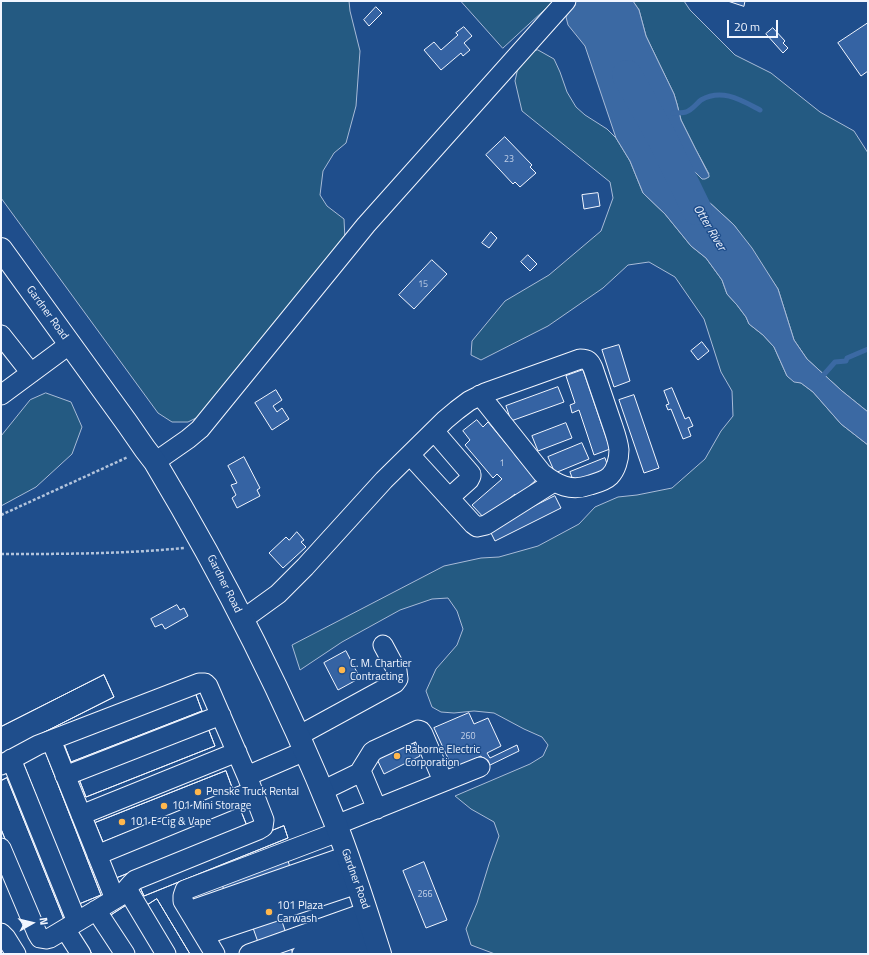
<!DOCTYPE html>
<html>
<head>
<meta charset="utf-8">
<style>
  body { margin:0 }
  #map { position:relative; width:869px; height:955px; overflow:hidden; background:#1f4e8c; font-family:"Titillium Web",sans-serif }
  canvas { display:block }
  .frame { position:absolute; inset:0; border:2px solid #f2f6ff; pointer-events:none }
  .north { position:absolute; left:12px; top:903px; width:40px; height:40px; -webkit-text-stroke:3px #1f4e8c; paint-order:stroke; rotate:82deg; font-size:11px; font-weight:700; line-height:16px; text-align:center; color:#f2f6ff }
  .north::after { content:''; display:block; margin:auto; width:14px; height:18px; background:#f2f6ff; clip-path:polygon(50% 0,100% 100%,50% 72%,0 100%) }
  .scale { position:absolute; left:727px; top:20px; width:51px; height:18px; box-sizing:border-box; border:2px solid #f2f6ff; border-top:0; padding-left:5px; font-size:12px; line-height:14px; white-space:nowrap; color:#f2f6ff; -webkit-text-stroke:3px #1f4e8c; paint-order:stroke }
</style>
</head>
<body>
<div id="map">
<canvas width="869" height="955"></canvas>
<div class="frame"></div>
<div class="north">N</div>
<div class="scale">20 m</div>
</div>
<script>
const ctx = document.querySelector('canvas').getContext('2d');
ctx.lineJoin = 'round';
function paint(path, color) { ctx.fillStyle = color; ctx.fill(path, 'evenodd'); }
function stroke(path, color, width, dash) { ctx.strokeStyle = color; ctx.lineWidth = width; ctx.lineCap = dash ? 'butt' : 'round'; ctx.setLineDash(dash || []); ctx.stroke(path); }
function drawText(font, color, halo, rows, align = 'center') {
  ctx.font = font + ' "Titillium Web",sans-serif'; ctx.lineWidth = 3; ctx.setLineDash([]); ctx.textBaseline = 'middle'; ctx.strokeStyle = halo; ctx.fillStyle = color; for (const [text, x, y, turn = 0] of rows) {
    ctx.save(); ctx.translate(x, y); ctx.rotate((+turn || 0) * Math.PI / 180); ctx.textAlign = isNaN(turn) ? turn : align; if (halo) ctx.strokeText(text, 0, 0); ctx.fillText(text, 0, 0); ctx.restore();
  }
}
const green = new Path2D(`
  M 1,1 L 349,1 L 350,11 L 360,51 L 356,106 L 346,143 L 334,153 L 323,171 L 320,195 L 327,206 L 344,219 L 345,240 L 208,412 L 188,422 L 172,422 L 158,413 L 1,198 Z
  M 461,1 L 554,1 L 503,48 Z
  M 633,1 L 684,1 L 690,10 L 735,55 L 771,73 L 820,112 L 854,131 L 868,153 L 868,412 L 842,391 L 807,359 L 794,340 L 778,289 L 734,225 L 697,191 L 659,153 L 645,128 L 641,116 L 649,109 L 657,117 L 671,137 L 681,158 L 702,179 L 709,174 L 695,148 L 681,120 L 677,104 L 674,94 L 658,61 L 646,36 L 639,10 Z
  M 538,50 L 554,59 L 560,72 L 567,92 L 576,107 L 585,115 L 607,129 L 616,138 L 630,161 L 643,193 L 665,214 L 691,246 L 706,258 L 722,280 L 727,294 L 737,305 L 746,317 L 749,324 L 763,335 L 774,347 L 787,376 L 794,381 L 801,383 L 813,392 L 841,424 L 868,445 L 868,954 L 495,954 L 471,945 L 466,929 L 477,903 L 489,864 L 499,836 L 494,822 L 471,809 L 455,796 L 530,764 L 543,756 L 548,745 L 542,737 L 524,729 L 494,713 L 474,711 L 454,713 L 441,712 L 432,707 L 426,691 L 436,669 L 457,645 L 463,629 L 457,611 L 448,598 L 432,599 L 400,610 L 342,642 L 300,670 L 292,645 L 444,566 L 481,558 L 499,557 L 538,546 L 579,524 L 595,507 L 618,497 L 637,495 L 672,488 L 705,459 L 721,431 L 733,416 L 732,391 L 721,372 L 704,319 L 675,277 L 649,262 L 628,265 L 603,288 L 548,326 L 481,360 L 471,355 L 472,341 L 505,301 L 549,275 L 601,231 L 613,198 L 610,182 L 522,111 L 515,81 L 519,63 L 533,51 Z
  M 46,393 L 71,402 L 82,427 L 72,454 L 36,487 L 1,506 L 1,436 L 30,400 Z`);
paint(green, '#245a82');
stroke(green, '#a8bbd7', 1);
const water = new Path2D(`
  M 558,1 L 633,1 L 639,10 L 646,36 L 658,61 L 674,94 L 677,104 L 681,120 L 695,148 L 709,175 L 709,177 L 705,179 L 702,179 L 681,158 L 671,137 L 657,117 L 649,109 L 641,116 L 645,128 L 659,153 L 697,191 L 734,225 L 752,248 L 778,289 L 794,340 L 807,359 L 842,391 L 868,412 L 868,445 L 841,424 L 813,392 L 801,383 L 794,382 L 787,376 L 774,347 L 763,335 L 749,324 L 746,317 L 737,305 L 727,294 L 722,280 L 706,258 L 691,246 L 665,214 L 643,193 L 630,161 L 616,138 L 585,46 L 568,25 L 566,17 L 569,11 Z`);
paint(water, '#3b69a3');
stroke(water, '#a8bbd7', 1);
stroke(new Path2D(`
  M 673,113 C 677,113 682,113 686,112 C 692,110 696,104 701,100 C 722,88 741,100 760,110
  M 820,379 L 835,362 L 846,361 L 847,358 C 854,355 861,352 868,349`), '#3b69a3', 5);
stroke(new Path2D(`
  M 627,75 L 662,138 L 697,210`), '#3b69a3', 30);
const building = new Path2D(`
  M 728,1 L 745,1 L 744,6 Z
  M 376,7 L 382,13 L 369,26 L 364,20 Z
  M 868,23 L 868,71 L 861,76 L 838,43 Z
  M 464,27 L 472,36 L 464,43 L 470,50 L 463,56 L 461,53 L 441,70 L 424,50 L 434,42 L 441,50 L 458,35 L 456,33 Z
  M 773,28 L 785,41 L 783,43 L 788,48 L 783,53 L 766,34 Z
  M 505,137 L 532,165 L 530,167 L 536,173 L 520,187 L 515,182 L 513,184 L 486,155 Z
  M 598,193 L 600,206 L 584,209 L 582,195 Z
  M 491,232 L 497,238 L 489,248 L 482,243 Z
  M 528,255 L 537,264 L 530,271 L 521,262 Z
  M 432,260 L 447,274 L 414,309 L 399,295 Z
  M 702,342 L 709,351 L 698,360 L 691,351 Z
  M 619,345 L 630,381 L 614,387 L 602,350 Z
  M 583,370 L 610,449 L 594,455 L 579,410 L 572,413 L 570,405 L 575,403 L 566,376 Z
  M 558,387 L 564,402 L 511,421 L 506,406 Z
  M 672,388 L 685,419 L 689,417 L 693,426 L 688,428 L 691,436 L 683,439 L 671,409 L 668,410 L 666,405 L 669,404 L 664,391 Z
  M 276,390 L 282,400 L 273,406 L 277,412 L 282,408 L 289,419 L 272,430 L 255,403 Z
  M 634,395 L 659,468 L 644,473 L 619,400 Z
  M 477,420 L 483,427 L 488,422 L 507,445 L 512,440 L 520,449 L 514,454 L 536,480 L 517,497 L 515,494 L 485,519 L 472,505 L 502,479 L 497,474 L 493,478 L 465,445 L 470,440 L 463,431 Z
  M 566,423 L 572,438 L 538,451 L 532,436 Z
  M 582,443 L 589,459 L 555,473 L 548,457 Z
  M 244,457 L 260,488 L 257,490 L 260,496 L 237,508 L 232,498 L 236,495 L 231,485 L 237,483 L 228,466 Z
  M 605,458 L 609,469 L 574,483 L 570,472 Z
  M 555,496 L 561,508 L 495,541 L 489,529 Z
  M 297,532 L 304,540 L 301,542 L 306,547 L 283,568 L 269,553 L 286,537 L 289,540 Z
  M 177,605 L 180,610 L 184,608 L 188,616 L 165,629 L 162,624 L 155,627 L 151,619 Z
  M 346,651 L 360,678 L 338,690 L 324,663 Z
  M 104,675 L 114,697 L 1,754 L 1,727 Z
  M 104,675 L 114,697 L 1,754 L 1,727 Z
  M 195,692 L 202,711 L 71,762 L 64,744 Z
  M 195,692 L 202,711 L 71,762 L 64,744 Z
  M 469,713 L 474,724 L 488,718 L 501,746 L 487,753 L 490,758 L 517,745 L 519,751 L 486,767 L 481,756 L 453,769 L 434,728 Z
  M 208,728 L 215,746 L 86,797 L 79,779 Z
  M 208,728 L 215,746 L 86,797 L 79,779 Z
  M 411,737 L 420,756 L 384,774 L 375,755 Z
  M 45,751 L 101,895 L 79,904 L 22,760 Z
  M 45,751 L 101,895 L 79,904 L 22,760 Z
  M 226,771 L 233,790 L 103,842 L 95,823 Z
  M 226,771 L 233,790 L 103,842 L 95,823 Z
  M 7,778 L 65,922 L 42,931 L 1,829 L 1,781 Z
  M 7,778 L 65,922 L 42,931 L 1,829 L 1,781 Z
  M 239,806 L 247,826 L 116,878 L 109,859 Z
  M 239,806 L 247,826 L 116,878 L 109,859 Z
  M 284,826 L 288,838 L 144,896 L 139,885 Z
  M 284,826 L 288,838 L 144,896 L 139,885 Z
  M 287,858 L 291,870 L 271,889 L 293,954 L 272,954 L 259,945 L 252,925 L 228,903 L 221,881 Z
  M 424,862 L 447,920 L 426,928 L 403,871 Z
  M 157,899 L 190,954 L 171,954 L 143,908 Z
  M 157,899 L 190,954 L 171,954 L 143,908 Z
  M 127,905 L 157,954 L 133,954 L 110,916 Z
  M 127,905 L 157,954 L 133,954 L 110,916 Z
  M 97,919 L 119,954 L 92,954 L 78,932 Z
  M 97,919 L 119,954 L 92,954 L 78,932 Z`);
paint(building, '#3563a3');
stroke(building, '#f2f6ff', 1);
const minor = new Path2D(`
  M 1,335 L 31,373
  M 1,395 L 70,344
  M 434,431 L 471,474 L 471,476 L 469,480 L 449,498
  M 410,455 L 473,524 L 477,527 L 486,525 L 554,482
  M 155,462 L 188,439 L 200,429 L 366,225 L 566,1
  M 242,620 L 278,594 L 305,567 L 384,480 L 445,420 L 457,410 L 469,401 L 485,393 L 580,359 C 588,359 590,361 593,368 C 599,386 605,403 611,421 C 614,430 618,440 619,450 C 619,459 616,470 610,476 C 605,481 597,483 590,485 C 571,492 557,485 542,473 L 480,395
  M 298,736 L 395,683 L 398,679 L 397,671 L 383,645
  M 51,740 L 115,899
  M 11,759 L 77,922
  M 1,765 L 38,745 L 51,740 L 199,683 L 205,683 L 208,686 L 247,776 L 264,820 L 263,827 L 258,830 L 135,880 C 129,885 126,891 120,896 L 50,938 L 46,939 L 40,938 L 37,933 L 1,848
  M 361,771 L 377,809
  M 65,776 L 221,715
  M 247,776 L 305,751
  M 322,791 L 359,773 L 372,752 L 375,750 L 418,730 L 421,731 L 423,734 L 443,781
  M 81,815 L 237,752
  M 336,825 L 480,767
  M 97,855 L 253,791
  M 127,889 L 166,954
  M 96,910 L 125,954
  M 189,911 L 347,856
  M 197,923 L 352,869
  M 65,929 L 81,954
  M 1,933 L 6,938 L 16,954
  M 204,935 L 357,884
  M 215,954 L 183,901 L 183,896 L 185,890 L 338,832
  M 249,954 L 367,912
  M 302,954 L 373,930
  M 344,954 L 377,943`);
const major = new Path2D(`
  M 1,249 L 127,423 L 145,449 L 155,462 C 224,577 285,697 335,822 C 352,865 366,910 380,954`);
stroke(minor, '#f2f6ff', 21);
stroke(major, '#f2f6ff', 24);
stroke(new Path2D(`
  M 1,515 L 128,457
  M 1,554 C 62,554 123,554 184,548`), '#b3c4dc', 2.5, [3, 2]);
stroke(minor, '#1f4e8c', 19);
stroke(major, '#1f4e8c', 22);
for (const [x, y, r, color] of [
  [342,670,4,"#ffb74d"],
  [397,756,4,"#ffb74d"],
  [198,792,4,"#ffb74d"],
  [164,806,4,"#ffb74d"],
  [122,822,4,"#ffb74d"],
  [269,912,4,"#ffb74d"]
]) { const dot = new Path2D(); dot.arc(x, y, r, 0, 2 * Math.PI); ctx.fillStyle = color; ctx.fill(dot); stroke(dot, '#1f4e8c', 1.5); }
drawText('9px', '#c3d1e8', null, [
  ["23",509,160],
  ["15",423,285],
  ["1",502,464],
  ["260",468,737],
  ["266",425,895]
]);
drawText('11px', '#f2f6ff', '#1f4e8c', [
  ["Gardner Road",47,313,54],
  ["Gardner Road",224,584,63],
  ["Gardner Road",355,879,70]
]);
drawText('11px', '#f2f6ff', '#1f4e8c', [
  ["C. M. Chartier",350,664],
  ["Contracting",350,677],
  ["Raborne Electric",405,750],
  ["Corporation",405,763],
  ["Penske Truck Rental",206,792],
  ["101 Mini Storage",172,806],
  ["101 E-Cig & Vape",130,822],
  ["101 Plaza",277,906],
  ["Carwash",277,919]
], 'left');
drawText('italic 12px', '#f2f6ff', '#1f4e8c', [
  ["Otter River",709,228,59]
]);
</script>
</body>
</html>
